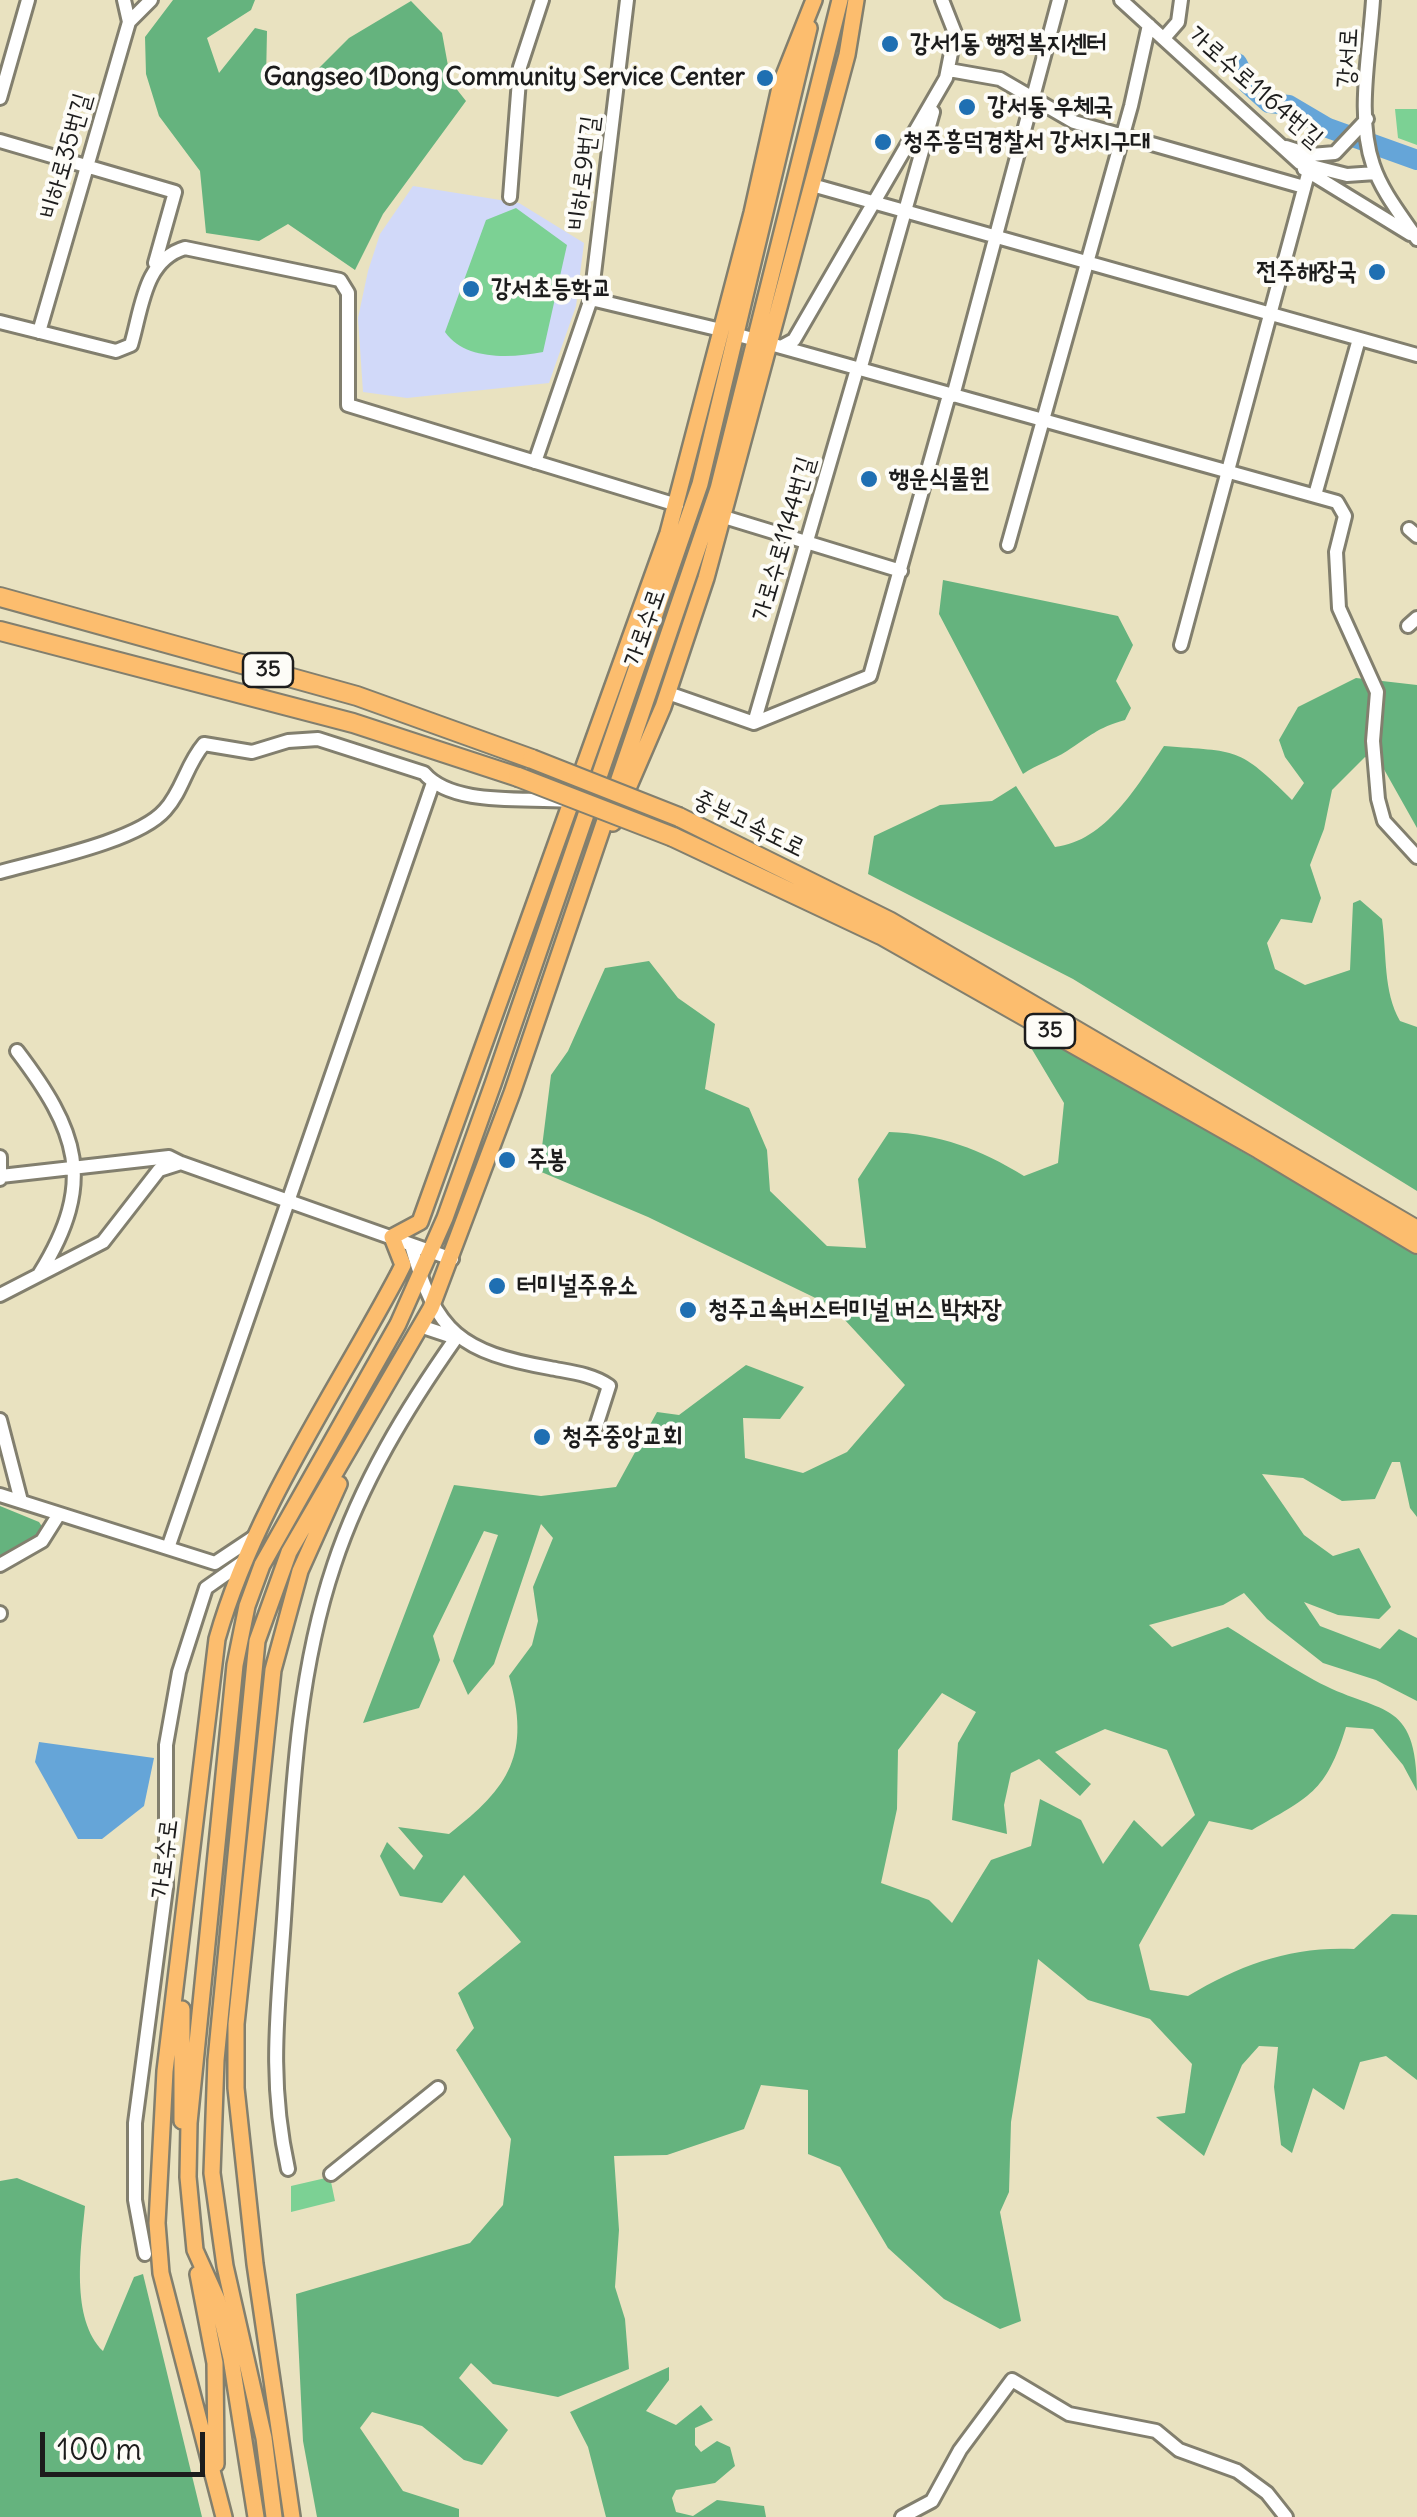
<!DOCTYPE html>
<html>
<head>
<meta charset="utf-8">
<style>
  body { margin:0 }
  #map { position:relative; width:1417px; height:2517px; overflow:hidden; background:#e9e2c0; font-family:Delius,sans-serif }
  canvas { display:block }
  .scale { position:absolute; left:40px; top:2432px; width:165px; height:45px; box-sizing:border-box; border:5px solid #1c1c1c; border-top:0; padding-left:12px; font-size:30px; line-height:35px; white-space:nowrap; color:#1c1c1c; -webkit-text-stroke:8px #fdfcf7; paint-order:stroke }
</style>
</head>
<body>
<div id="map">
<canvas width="1417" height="2517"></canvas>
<div class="scale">100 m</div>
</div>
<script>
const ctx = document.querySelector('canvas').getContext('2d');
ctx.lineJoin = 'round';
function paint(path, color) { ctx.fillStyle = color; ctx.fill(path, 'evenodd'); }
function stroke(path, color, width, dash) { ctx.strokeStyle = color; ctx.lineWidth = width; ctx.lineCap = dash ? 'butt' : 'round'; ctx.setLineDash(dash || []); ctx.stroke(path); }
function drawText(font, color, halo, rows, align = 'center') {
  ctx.font = font + ' Delius,"Poor Story",sans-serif'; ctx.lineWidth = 8; ctx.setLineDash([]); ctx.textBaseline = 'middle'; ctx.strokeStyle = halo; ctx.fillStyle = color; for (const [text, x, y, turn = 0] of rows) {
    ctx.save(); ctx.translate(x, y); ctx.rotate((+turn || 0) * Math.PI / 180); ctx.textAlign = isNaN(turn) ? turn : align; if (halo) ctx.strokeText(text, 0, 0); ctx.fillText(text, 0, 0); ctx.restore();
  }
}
paint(new Path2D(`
  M 413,186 L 519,203 L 584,243 L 576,306 L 549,383 L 407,398 L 363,392 L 358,318 L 368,271 L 380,234 Z`), '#d1d9f9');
paint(new Path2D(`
  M 1395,109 L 1417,109 L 1417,145 L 1398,138 Z
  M 516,208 L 567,245 L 543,352 C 512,358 465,361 445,332 L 486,220 Z
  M 330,2177 L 335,2201 L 291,2212 L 291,2186 Z`), '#7cd194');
paint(new Path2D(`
  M 173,0 L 255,0 L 251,10 L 207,38 L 219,73 L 255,28 L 267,31 L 266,80 L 301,86 L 349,38 L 411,1 L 442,33 L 451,82 L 466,101 L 383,214 L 355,270 L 288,224 L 259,241 L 206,233 L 200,171 L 159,116 L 146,74 L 145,37 Z
  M 943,580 L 1118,616 L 1133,645 L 1116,681 L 1131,708 L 1125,720 C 1097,728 1090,736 1067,751 C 1053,760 1037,764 1023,774 L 939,614 Z
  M 1356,678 L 1417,685 L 1417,828 L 1381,764 L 1365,757 L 1332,790 L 1324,829 L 1310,865 L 1321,898 L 1312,923 L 1281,919 L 1267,943 L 1275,969 L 1305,985 L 1350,970 L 1353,903 L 1360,900 L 1382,919 C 1387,955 1383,991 1400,1021 L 1417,1027 L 1417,1191 L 1073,979 L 868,874 L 874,836 L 940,805 L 992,801 L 1016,786 L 1055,847 C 1106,841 1137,786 1164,746 C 1238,752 1238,746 1292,800 L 1304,783 L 1285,757 L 1279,740 L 1298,707 Z
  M 649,961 L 678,998 L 715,1024 L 705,1089 L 749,1108 L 767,1150 L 770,1191 L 827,1246 L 866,1248 L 858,1179 L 889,1132 C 940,1134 980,1149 1024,1176 L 1058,1163 L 1064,1103 L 1027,1041 L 1064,1049 L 1417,1252 L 1417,1517 L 1410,1508 L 1400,1462 L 1392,1462 L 1375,1499 L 1342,1501 L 1303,1478 L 1262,1474 L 1304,1535 L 1333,1556 L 1359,1548 L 1391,1607 L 1379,1619 L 1338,1615 L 1304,1602 L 1320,1626 L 1380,1649 L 1399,1629 L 1417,1638 L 1417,1701 L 1376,1680 L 1323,1663 L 1267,1619 L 1244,1593 L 1223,1605 L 1149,1625 L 1172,1647 L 1228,1627 C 1257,1645 1285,1664 1314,1680 C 1379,1716 1417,1695 1417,1791 L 1403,1765 L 1373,1729 L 1346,1727 C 1326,1793 1309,1797 1252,1830 L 1209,1821 L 1139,1945 L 1150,1990 L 1188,1996 C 1241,1964 1292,1946 1354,1949 L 1392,1914 L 1417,1915 L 1417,2080 L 1386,2056 L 1360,2062 L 1344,2110 L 1313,2088 L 1292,2153 L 1281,2145 L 1274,2087 L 1278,2047 L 1259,2046 L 1242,2065 L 1204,2156 L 1156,2117 L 1185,2113 L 1192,2064 L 1150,2019 L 1088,2000 L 1038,1959 L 1011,2122 L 1009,2192 L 1000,2212 L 1021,2321 L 1000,2329 L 944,2299 L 888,2248 L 840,2167 L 808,2154 L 808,2090 L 761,2085 L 744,2129 L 667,2155 L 614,2156 L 619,2230 L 615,2287 L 625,2319 L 629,2369 L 558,2397 L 493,2384 L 471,2363 L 459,2378 L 508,2430 L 482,2465 L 464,2460 L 422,2426 L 372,2412 L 360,2428 L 403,2491 L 459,2509 L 459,2517 L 317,2517 L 303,2441 L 296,2294 L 470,2243 L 503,2205 L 511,2139 L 456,2050 L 474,2028 L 458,1993 L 521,1942 L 464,1875 L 442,1903 L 400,1896 L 380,1856 L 387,1842 L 414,1870 L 423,1856 L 398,1827 L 449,1834 C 510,1787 531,1754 509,1676 L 532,1645 L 538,1621 L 533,1587 L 553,1538 L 541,1524 L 494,1664 L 468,1695 L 453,1661 L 498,1535 L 484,1531 L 433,1636 L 440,1660 L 419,1708 L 363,1723 L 454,1485 L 541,1496 L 616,1487 L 657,1412 L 679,1415 L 746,1365 L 804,1387 L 780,1419 L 743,1418 L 745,1458 L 803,1473 L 847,1452 L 905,1385 L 832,1306 L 648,1217 L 539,1171 L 551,1075 L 568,1051 L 605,968 ZM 942,1693 L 976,1712 L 958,1743 L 952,1820 L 1007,1834 L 1004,1805 L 1011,1773 L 1039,1759 L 1080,1796 L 1091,1784 L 1055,1752 L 1105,1729 L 1167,1750 L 1195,1815 L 1162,1847 L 1134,1820 L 1103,1864 L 1081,1820 L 1040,1799 L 1031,1846 L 991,1860 L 952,1923 L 929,1900 L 881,1883 L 897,1809 L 898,1750 Z
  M 0,1506 L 39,1522 L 45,1531 L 0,1557 Z
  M 17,2178 L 85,2206 C 81,2248 70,2319 103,2351 L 134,2277 L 143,2274 L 202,2517 L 0,2517 L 0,2181 Z
  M 669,2367 L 669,2380 L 646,2411 L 676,2425 L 701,2405 L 713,2420 L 695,2428 L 695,2445 L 701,2452 L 717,2441 L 730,2447 L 735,2466 L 715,2483 L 676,2490 L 672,2498 L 676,2512 L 693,2516 L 717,2500 L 764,2506 L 766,2517 L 606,2517 L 588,2447 L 570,2412 Z`), '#65b37e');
paint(new Path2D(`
  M 39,1742 L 154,1758 L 144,1806 L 102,1839 L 78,1839 L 35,1762 Z`), '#65a5d8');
stroke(new Path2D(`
  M 1237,63 L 1248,84 L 1269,103 L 1289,105 L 1328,128 L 1417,160`), '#65a5d8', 20);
const minor = new Path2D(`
  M 124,0 L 129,22
  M 1121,0 L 1300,163 L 1347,175 L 1376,173
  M 1373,0 C 1370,51 1356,116 1373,165 C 1382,192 1401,215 1417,239
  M 1164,38 L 1178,22 L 1181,0
  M 949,70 L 1000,79 L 1074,122 L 1304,187
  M 0,98 L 28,0
  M 0,141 L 175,192 L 155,263
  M 1286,147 L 1311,155 L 1335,153 L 1367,119
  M 1304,169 L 1410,234
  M 812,185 L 1417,355
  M 510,197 L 520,67 L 542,0
  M 591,299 L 721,330
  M 0,322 L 116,351 L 131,345 C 142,308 144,260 185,248 L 340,280 L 348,293 L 348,405 L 677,505
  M 39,332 L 129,22 L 151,0
  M 738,335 L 1337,502 L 1345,516 L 1336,552 L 1339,608 L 1377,692 L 1373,741 L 1378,799 L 1384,821 L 1417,857
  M 781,347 L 794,340 L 946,78 L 955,33 L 942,0
  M 860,370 L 933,112
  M 953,396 L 1059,0
  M 535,462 L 591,299 L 627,0
  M 1315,495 L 1359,339
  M 724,517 L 901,571
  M 1409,529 L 1417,536
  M 1008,545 L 1131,106 L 1149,25
  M 1408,626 L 1417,618
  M 1181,645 L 1308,174
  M 668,693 L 754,723 L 870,676 L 949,395
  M 754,723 L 857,369
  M 0,872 C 43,860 138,841 165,810 C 183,790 186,765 204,744 L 252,752 L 288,741 L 318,739 L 424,773 C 453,807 527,797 567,801
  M 17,1051 C 77,1130 97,1181 40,1273
  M 0,1157 L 0,1179
  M 1,1176 L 169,1157 L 181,1163
  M 411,1245 C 436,1334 461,1352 550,1368 C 570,1372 592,1374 609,1386 L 593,1436
  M 0,1295 L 103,1242 L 159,1170 L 181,1163 L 452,1259
  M 0,1420 L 21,1501
  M 0,1495 L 215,1563 L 254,1537
  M 168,1548 L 433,783
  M 0,1565 L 42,1541 L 59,1514
  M 0,1613 L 0,1614
  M 288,2169 C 268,2079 278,2009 284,1919 C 292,1801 296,1678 334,1565 C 361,1483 406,1409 456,1338 L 420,1326
  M 331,2174 L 438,2088
  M 145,2254 L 135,2200 L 135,2123 L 166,1888 L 166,1745 L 179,1672 L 206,1588 L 243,1562
  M 902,2517 L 932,2501 L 960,2450 L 1012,2380 L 1069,2414 L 1156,2431 L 1179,2450 L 1237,2471 L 1267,2493 L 1286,2517`);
const major = new Path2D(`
  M 613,823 L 663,707 L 706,578 L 847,55 L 856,0
  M 182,2121 L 182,2009
  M 198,2274 L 215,2363 L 216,2464
  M 224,2517 L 161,2273 L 157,2223 L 165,2071 L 217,1639 C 254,1509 335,1394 398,1275 L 403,1265 L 392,1237 L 420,1222 L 668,533 L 752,213 L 781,83 L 814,0
  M 256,2517 L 231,2358 L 217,2299 L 195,2250 L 188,2177 L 189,2123 L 235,1665 L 247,1606 L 262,1565 L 398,1324 L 445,1218 L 493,1084 L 700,484 L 809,28
  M 274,2517 L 264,2438 L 225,2266 L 212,2173 L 216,2060 L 257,1641 L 289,1552 L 431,1308 L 512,1093 L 718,489 L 840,0
  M 292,2517 L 255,2264 L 236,2088 L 236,2024 L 273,1670 L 300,1571 L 339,1484`);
const highway = new Path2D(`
  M 0,597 L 357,696 L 532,759
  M 0,631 L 353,723 L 518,777
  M 679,817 L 889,921 L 1417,1230
  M 673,837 L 881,935 L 1259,1149 L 1417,1244`);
stroke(minor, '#827f6e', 18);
stroke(major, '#827f6e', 20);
stroke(highway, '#827f6e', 22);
stroke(minor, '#fff', 12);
stroke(major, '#fcbd6e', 15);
stroke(highway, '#fcbd6e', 18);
const highwayBridge = new Path2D(`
  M 532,759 L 679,817
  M 518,777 L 673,837`);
stroke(highwayBridge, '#827f6e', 22, []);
stroke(highwayBridge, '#fcbd6e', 18);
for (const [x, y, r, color] of [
  [890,44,10,"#1f6fb2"],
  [765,78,10,"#1f6fb2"],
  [967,107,10,"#1f6fb2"],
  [883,142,10,"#1f6fb2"],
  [1377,272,10,"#1f6fb2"],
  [471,289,10,"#1f6fb2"],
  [869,479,10,"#1f6fb2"],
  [507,1160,10,"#1f6fb2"],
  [497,1286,10,"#1f6fb2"],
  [688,1310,10,"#1f6fb2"],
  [542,1437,10,"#1f6fb2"]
]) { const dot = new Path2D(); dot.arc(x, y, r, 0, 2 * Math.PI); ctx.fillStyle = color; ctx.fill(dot); stroke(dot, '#fdfcf7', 4); }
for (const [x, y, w] of [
  [268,670,50],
  [1050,1031,50]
]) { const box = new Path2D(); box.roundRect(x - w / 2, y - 17, w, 34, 8); ctx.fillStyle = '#fdfcf7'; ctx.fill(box); stroke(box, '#1c1c1c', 2.5); }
drawText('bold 22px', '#1c1c1c', null, [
  ["35",268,670],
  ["35",1050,1031]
]);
drawText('bold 25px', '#1c1c1c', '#fdfcf7', [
  ["강서1동 행정복지센터",910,44],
  ["Gangseo 1Dong Community Service Center",745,78,"right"],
  ["강서동 우체국",987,107],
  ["청주흥덕경찰서 강서지구대",903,142],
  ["전주해장국",1357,272,"right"],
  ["강서초등학교",491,289],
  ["행운식물원",889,479],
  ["주봉",527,1160],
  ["터미널주유소",517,1286],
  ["청주고속버스터미널 버스 박차장",708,1310],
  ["청주중앙교회",562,1437]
], 'left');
drawText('25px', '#1c1c1c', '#fdfcf7', [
  ["강서로",1348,58,-87],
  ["가로수로1164번길",1255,87,41],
  ["비하로35번길",66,156,-74],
  ["비하로9번길",584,173,-83],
  ["가로수로1144번길",784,539,-74],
  ["가로수로",645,628,-71],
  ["중부고속도로",749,824,26],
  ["가로수로",165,1859,-83]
]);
</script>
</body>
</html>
